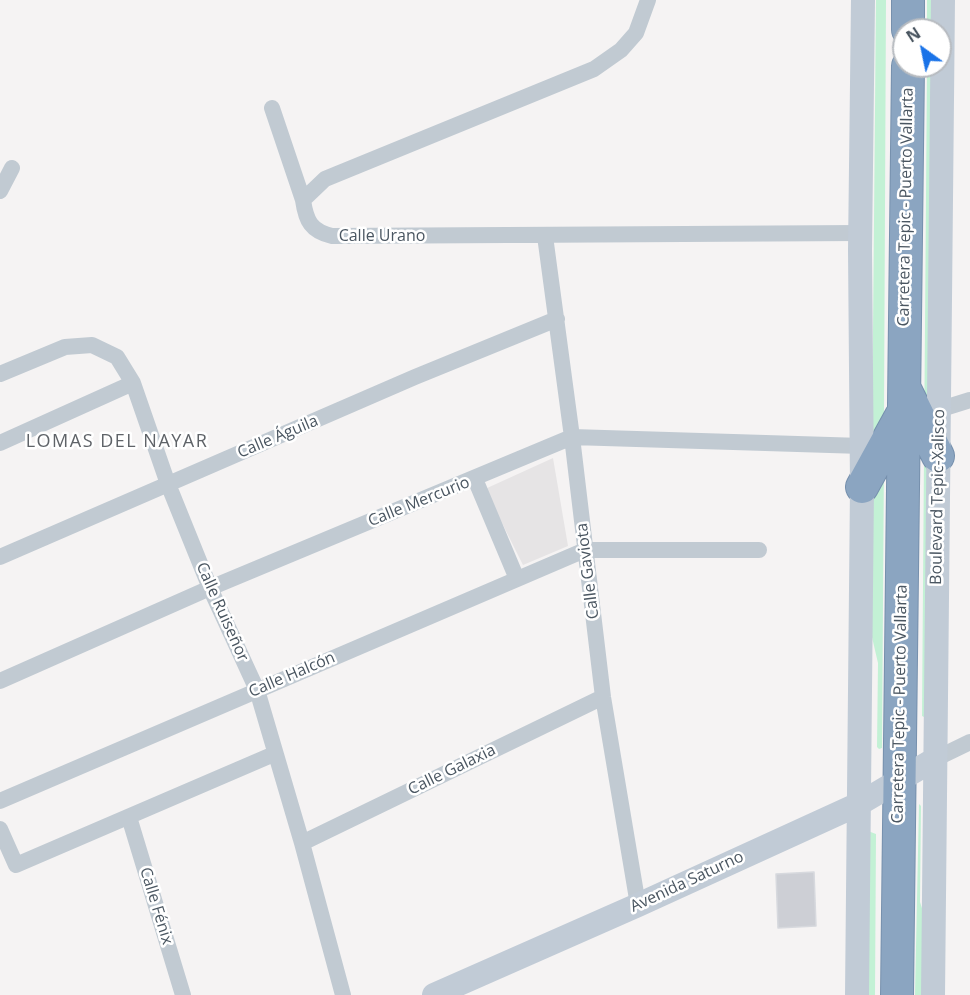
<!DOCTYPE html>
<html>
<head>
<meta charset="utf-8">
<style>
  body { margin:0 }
  #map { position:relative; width:970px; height:995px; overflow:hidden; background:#f5f3f3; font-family:"Open Sans",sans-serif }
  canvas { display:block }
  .north { position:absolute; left:892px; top:18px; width:60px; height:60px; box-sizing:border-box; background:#fff; border:2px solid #b7bbc0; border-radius:50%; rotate:327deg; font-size:16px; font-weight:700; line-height:24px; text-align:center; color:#4a5661 }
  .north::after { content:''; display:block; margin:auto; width:21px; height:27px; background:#1a73e8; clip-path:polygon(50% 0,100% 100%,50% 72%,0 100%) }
</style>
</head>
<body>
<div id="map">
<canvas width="970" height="995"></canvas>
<div class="north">N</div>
</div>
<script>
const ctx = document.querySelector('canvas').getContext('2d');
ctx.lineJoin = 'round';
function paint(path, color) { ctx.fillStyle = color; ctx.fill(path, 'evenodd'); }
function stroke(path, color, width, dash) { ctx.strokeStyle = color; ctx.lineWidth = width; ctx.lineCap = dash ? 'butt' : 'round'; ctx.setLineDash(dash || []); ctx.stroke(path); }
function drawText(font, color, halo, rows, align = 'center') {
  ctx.font = font + ' "Open Sans",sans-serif'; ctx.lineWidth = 5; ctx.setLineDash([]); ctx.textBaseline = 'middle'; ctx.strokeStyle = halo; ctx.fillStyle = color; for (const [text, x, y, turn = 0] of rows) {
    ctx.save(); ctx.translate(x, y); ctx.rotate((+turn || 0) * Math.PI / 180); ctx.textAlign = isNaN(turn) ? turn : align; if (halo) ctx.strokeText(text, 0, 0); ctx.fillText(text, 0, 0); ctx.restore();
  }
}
paint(new Path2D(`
  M 553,458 L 568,546 L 523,565 L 485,489 Z`), '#e6e4e5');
paint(new Path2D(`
  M 876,0 L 886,0 L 884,414 L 872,441 Z
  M 927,0 L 941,0 L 935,715 L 928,719 L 922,716 L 927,66 L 940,66 L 940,30 L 927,30 Z
  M 884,459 L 882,748 L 879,749 L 877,747 L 878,663 L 871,633 L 872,490 Z
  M 919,804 L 921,806 L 920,902 L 928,927 L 928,995 L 915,995 Z
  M 868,831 L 876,834 L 875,995 L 863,995 Z`), '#c3f1d5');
const building = new Path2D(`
  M 814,872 L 816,926 L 778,928 L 776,874 Z`);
paint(building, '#cdcfd5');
stroke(building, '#d7d9de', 1.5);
const highway = new Path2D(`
  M 908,30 L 908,0
  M 906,391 L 938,456
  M 862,487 L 901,416
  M 897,995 L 908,66`);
stroke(highway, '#7690ad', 34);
stroke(new Path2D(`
  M 648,0 L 636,33 L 621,50 L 594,69 L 325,179 L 303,200 C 306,221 311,231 332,236 L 860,233
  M 272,108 L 303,200
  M 0,191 L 12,168
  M 545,236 L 572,437 L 603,697 L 638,905
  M 0,374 L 65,347 L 92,345 L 117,357 L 133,383 L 168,484 L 210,588 L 257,690 L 302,843 L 343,995
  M 938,410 L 970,400
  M 0,443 L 133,383
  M 475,479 L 517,579
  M 0,557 L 415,377 L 557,319
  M 0,681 L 210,588 L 572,437 L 862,446
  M 935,759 L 970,742
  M 0,801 L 585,550 L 759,550
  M 129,817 L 183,995
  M 0,829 L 16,865 L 274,754
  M 302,843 L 603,697`), '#c1cad2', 16);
stroke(new Path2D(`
  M 434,995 L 638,905 L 859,804 L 935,759
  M 857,995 L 862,487 L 860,250 L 863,0
  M 933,995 L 943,0`), '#c1cbd6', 24);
stroke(highway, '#8ba5c1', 32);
drawText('16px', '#4a5661', '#fff', [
  ["Carretera Tepic - Puerto Vallarta",906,207,-89],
  ["Calle Urano",382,236],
  ["Calle Águila",278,437,-23],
  ["Boulevard Tepic-Xalisco",938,497,-89],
  ["Calle Mercurio",419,502,-22],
  ["Calle Gaviota",588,571,-97],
  ["Calle Ruiseñor",222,612,66],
  ["Calle Halcón",292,675,-23],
  ["Carretera Tepic - Puerto Vallarta",900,704,-89],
  ["Calle Galaxia",452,770,-26],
  ["Avenida Saturno",687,882,-25],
  ["Calle Fénix",156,906,73]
]);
ctx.letterSpacing = '1.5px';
drawText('18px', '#5f6368', '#fff', [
  ["LOMAS DEL NAYAR",117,442]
]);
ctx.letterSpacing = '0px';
</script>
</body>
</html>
